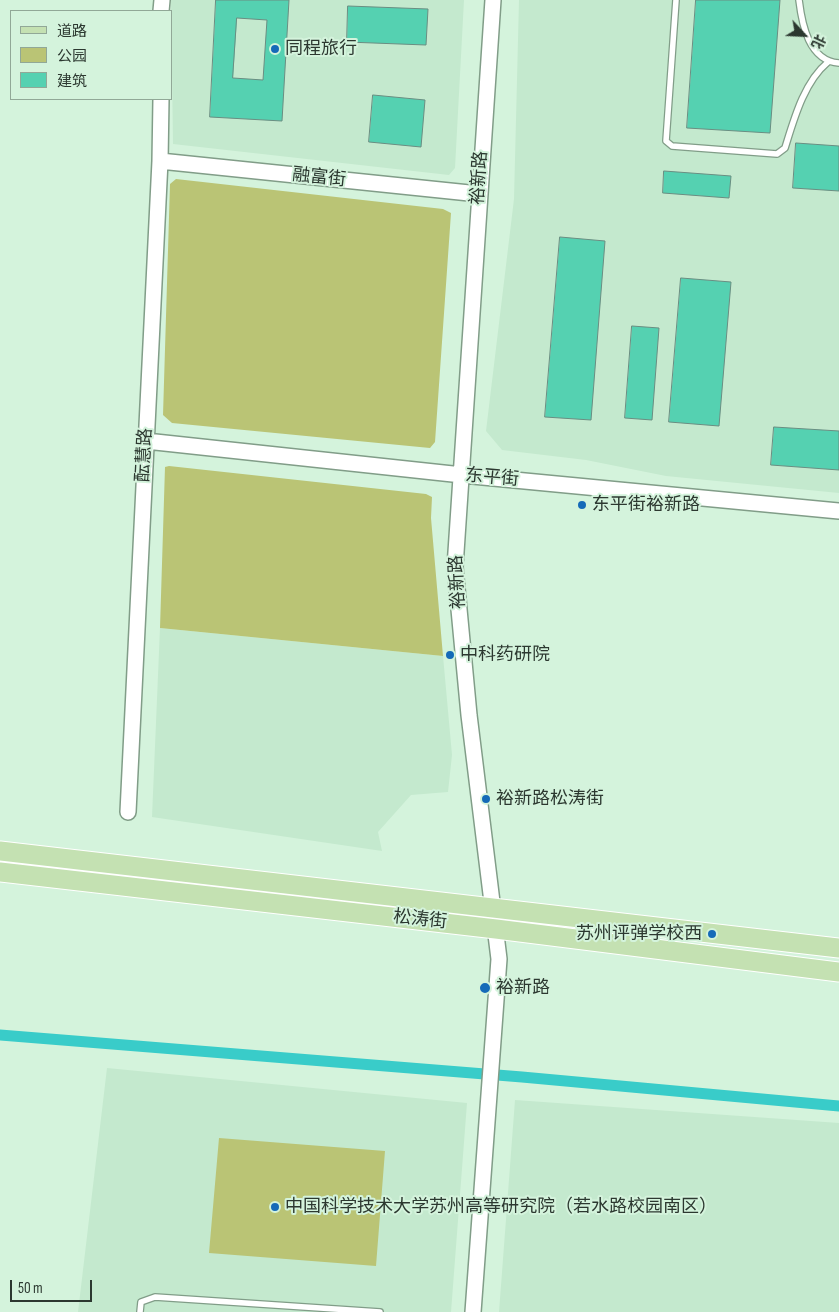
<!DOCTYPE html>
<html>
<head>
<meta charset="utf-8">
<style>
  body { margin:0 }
  #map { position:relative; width:839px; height:1312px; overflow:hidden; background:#d4f3dc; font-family:"Sofia Sans Condensed","Noto Sans SC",sans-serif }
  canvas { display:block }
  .legend { position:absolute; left:10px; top:10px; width:162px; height:90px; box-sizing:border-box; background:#d4f3dc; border:1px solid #91a897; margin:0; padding:6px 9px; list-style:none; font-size:15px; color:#2c3830 }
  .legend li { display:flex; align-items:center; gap:10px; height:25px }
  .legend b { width:25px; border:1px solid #91a897 }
  .north { position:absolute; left:779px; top:10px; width:50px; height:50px; -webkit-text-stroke:4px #d4f3dc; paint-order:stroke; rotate:115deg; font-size:14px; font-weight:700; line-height:20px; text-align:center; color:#2c3830 }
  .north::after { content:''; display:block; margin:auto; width:18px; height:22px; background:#2c3830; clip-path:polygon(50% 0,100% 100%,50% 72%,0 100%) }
  .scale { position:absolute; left:10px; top:1280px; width:82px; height:22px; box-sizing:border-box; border:2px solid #2c3830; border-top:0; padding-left:6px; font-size:15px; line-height:18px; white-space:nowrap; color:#2c3830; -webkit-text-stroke:4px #d4f3dc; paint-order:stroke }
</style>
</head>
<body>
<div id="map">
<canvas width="839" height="1312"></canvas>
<ul class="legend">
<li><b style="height:6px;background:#c4e1b2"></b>道路</li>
<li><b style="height:14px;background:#bac475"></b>公园</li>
<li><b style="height:14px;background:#55d1b1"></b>建筑</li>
</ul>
<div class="north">北</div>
<div class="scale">50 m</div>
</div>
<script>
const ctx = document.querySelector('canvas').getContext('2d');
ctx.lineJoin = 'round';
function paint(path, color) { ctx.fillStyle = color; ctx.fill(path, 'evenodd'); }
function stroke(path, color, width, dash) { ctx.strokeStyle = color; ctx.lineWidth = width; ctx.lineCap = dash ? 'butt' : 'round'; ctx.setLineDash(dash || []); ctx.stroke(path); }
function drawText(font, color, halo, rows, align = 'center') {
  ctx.font = font + ' "Sofia Sans Condensed","Noto Sans SC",sans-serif'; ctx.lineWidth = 4; ctx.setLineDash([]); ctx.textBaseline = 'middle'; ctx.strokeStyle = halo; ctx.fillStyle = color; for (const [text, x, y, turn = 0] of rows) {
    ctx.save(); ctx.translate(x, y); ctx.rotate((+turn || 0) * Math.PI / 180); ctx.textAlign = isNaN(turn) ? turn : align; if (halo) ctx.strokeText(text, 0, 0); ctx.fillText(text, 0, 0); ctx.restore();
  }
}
paint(new Path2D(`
  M 171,0 L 464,0 L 455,168 L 449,175 L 173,144 Z
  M 519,0 L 839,0 L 839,493 L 666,476 L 586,460 L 502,450 L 486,431 L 514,199 Z
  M 160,628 L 443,656 L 452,755 L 448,792 L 411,795 L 378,832 L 382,851 L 152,817 Z
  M 107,1068 L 467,1103 L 451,1312 L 78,1312 Z
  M 515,1100 L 839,1123 L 839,1312 L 499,1312 Z`), '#c4e9ce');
paint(new Path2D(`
  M 176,179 L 443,209 L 451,213 L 435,442 L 430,448 L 172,423 L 163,415 L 170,184 Z
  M 169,466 L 426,494 L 432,497 L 431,518 L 443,656 L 160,628 L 165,467 Z
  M 219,1138 L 385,1151 L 376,1266 L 209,1253 Z`), '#bac475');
stroke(new Path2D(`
  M 0,1035 L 522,1077 L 839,1106`), '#39ccc9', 11);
const building = new Path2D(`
  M 216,0 L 289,0 L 282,121 L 210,117 ZM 237,18 L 267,20 L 263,80 L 233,78 Z
  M 696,0 L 780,0 L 770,133 L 687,128 Z
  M 348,6 L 428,9 L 426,45 L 347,42 Z
  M 373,95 L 425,100 L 421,147 L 369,142 Z
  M 796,143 L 839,146 L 839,191 L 793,188 Z
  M 664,171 L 731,176 L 729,198 L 663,193 Z
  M 560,237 L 605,241 L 591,420 L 545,417 Z
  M 681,278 L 731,282 L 719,426 L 669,422 Z
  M 632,326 L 659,328 L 652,420 L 625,418 Z
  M 774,427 L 839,431 L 839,470 L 771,465 Z`);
paint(building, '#55d1b1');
stroke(building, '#6a8e82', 1);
const service = new Path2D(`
  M 676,0 L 666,141 L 672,146 L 777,154 L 785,148 C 794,119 804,82 828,62
  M 799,0 C 802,25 809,61 839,63
  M 140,1312 L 141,1302 L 155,1297 L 380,1312`);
const tertiary = new Path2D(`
  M 161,11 L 162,0
  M 160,161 L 479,194
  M 146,441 L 462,475 L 839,511
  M 128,812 L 160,161 L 161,99
  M 473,1312 L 499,959 L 469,715 L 455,567 L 493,0`);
const primary = new Path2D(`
  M 0,851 L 839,948
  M 0,872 L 496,929 L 839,972`);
stroke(service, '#819d88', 8);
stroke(tertiary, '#819d88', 18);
stroke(primary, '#fff', 21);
stroke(service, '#fff', 5.5);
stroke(tertiary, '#fff', 15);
stroke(primary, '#c4e1b2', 19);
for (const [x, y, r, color] of [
  [275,49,5,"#156ab8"],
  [582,505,5,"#156ab8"],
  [450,655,5,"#156ab8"],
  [486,799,5,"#156ab8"],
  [712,934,5,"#156ab8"],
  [485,988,6,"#156ab8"],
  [275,1207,5,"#156ab8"]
]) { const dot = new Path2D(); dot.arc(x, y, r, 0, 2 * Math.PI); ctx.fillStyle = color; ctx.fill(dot); stroke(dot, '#d4f3dc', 2); }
drawText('18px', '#2c3830', '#d4f3dc', [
  ["同程旅行",285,49],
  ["东平街裕新路",592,505],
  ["中科药研院",460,655],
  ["裕新路松涛街",496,799],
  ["苏州评弹学校西",702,934,"right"],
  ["裕新路",496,988],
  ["中国科学技术大学苏州高等研究院（若水路校园南区）",285,1207]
], 'left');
drawText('18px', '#2c3830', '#d4f3dc', [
  ["融富街",319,178,6],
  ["裕新路",480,178,-86],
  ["酝慧路",145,455,-87],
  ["东平街",492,478,5],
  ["裕新路",458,582,-93],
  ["松涛街",420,920,6]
]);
</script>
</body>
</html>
